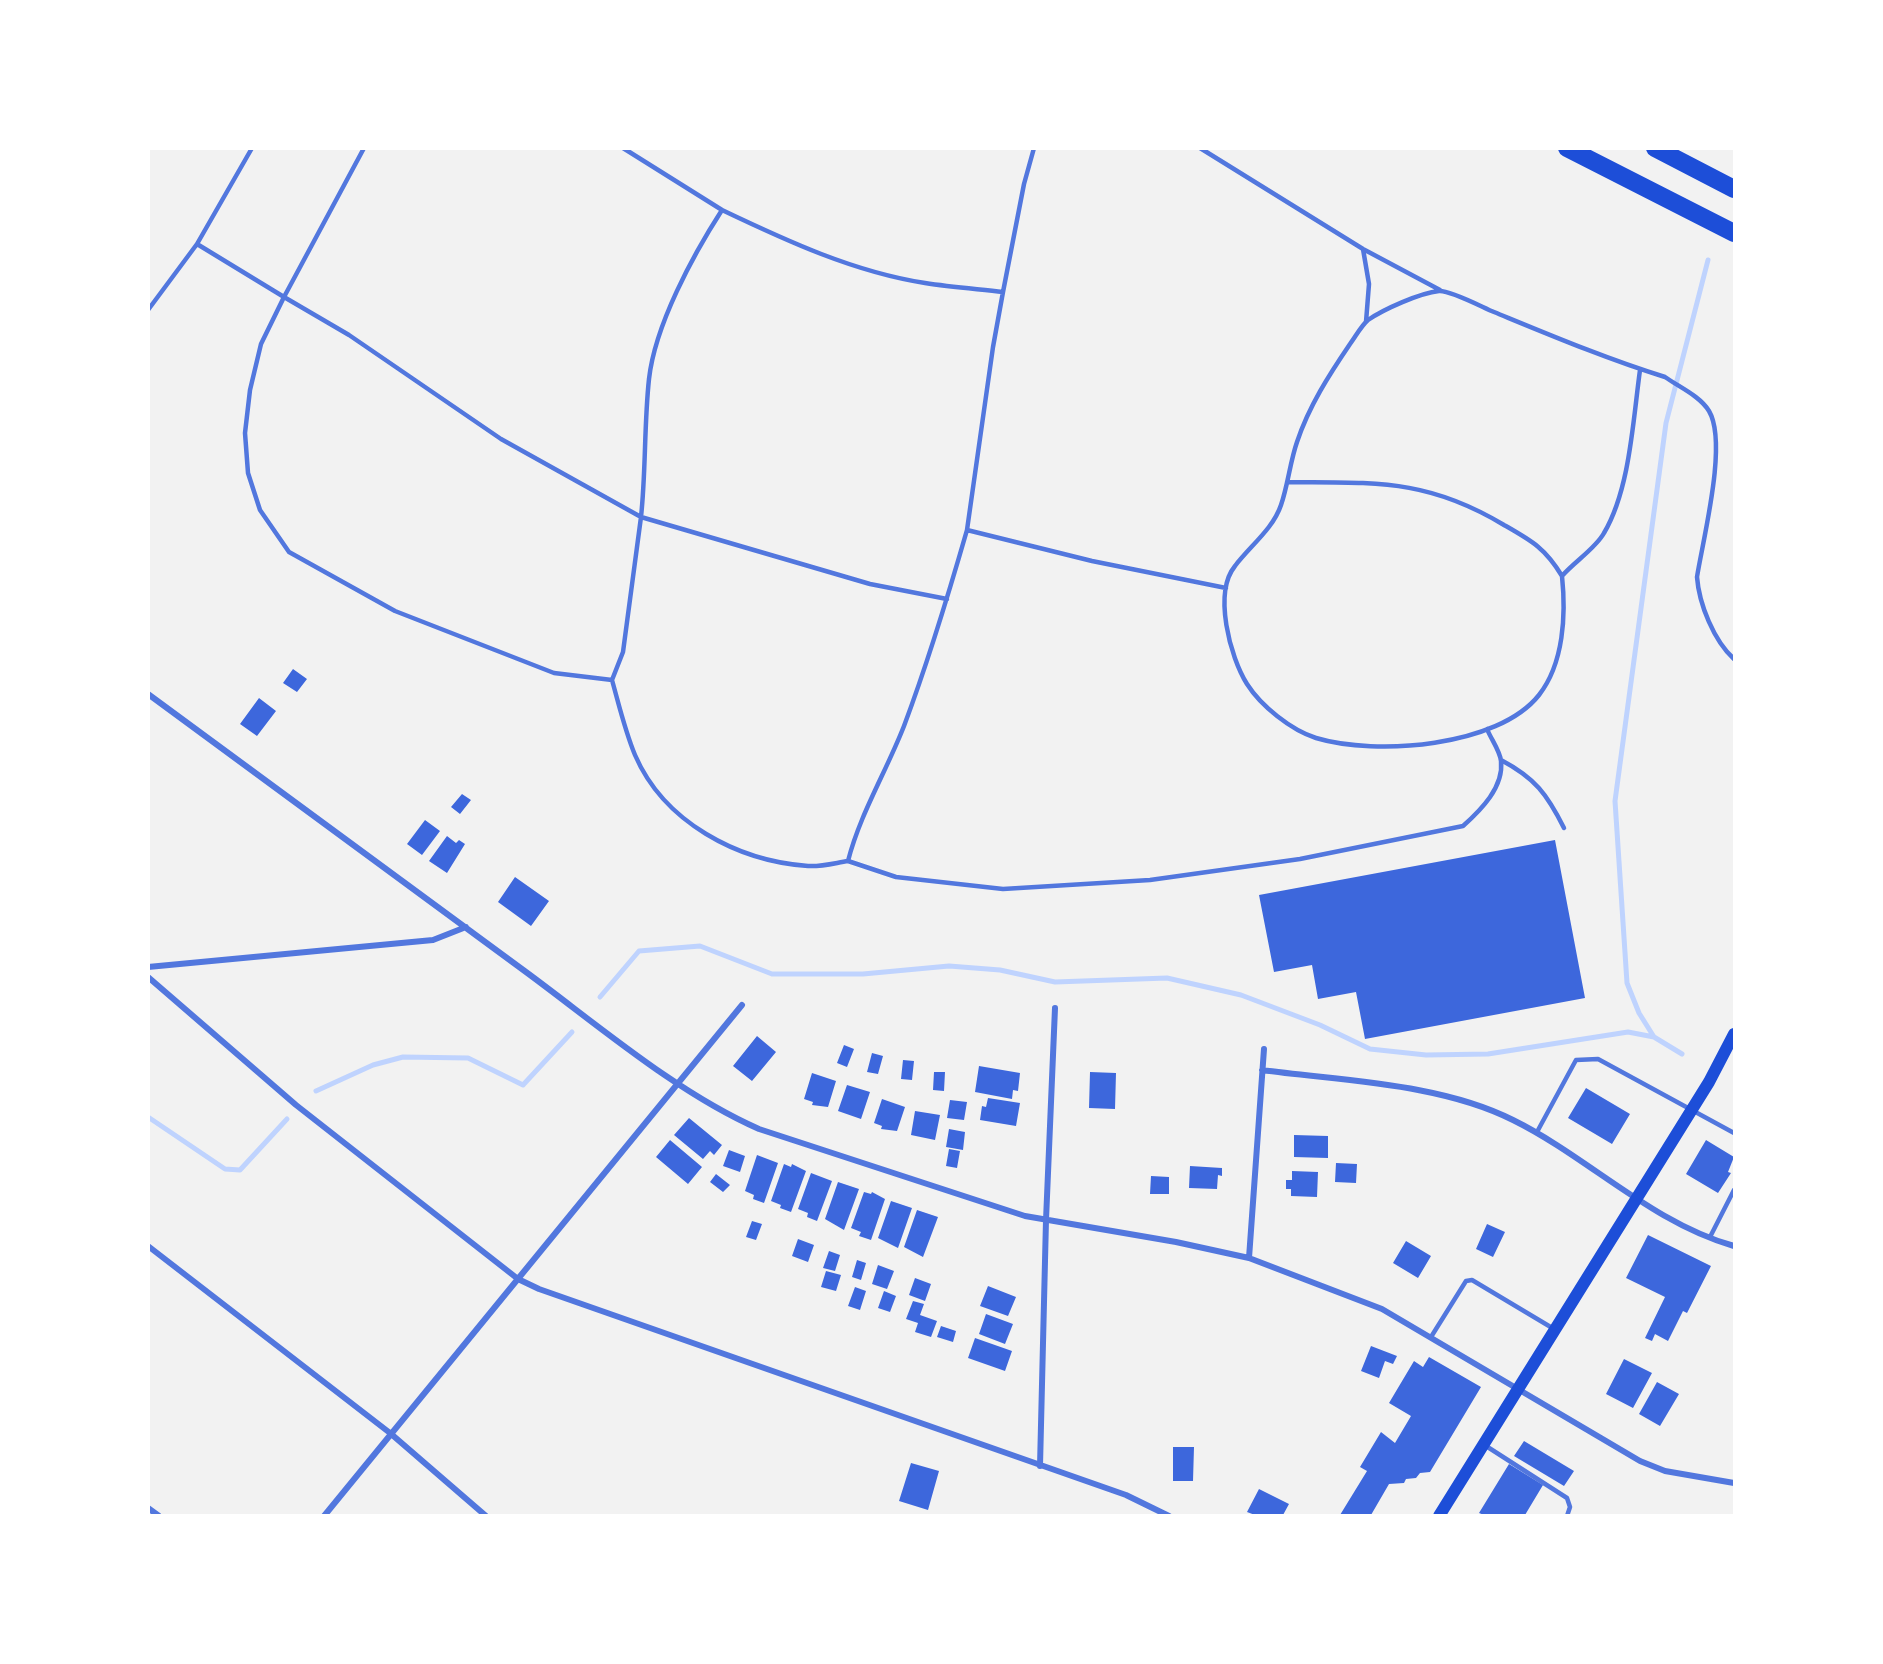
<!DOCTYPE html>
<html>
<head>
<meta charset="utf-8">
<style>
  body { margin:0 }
  #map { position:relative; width:1883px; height:1664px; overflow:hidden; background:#f2f2f2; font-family:Rubik,sans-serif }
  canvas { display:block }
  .frame { position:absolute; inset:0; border:150px solid #fff; pointer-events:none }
</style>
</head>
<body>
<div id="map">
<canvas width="1883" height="1664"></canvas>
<div class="frame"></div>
</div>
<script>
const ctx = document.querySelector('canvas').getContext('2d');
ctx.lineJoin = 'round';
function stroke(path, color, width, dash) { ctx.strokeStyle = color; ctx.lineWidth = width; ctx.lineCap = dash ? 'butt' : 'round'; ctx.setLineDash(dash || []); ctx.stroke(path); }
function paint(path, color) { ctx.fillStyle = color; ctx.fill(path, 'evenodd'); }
stroke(new Path2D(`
  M 600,997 L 639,951 L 700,946 L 772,974 L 863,974 L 949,966 L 1000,970 L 1055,982 L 1167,978 L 1241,995 L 1320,1025 L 1370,1049 L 1426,1055 L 1488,1054 L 1628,1032 L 1654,1037
  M 1682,1054 L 1654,1037 L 1639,1013 L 1627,983 L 1615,801 L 1666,423 L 1708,260
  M 316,1091 L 373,1065 L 403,1057 L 468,1058 L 523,1085 L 572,1032
  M 148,1117 L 225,1169 L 240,1170 L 287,1119`), '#bfd3fe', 5);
paint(new Path2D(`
  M 293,669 L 307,679 L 297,692 L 283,683 Z
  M 259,698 L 276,711 L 257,736 L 240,724 Z
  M 462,794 L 471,800 L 460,814 L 451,807 Z
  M 425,820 L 440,831 L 422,855 L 407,844 Z
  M 447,836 L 456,843 L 459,840 L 465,844 L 447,873 L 429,861 Z
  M 1555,840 L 1585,998 L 1365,1039 L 1356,992 L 1318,999 L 1312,965 L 1274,972 L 1259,895 Z
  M 515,877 L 549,901 L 531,926 L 498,902 Z
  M 757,1036 L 776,1052 L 752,1081 L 733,1066 Z
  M 844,1045 L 854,1049 L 847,1067 L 837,1063 Z
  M 872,1053 L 883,1056 L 878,1074 L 867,1072 Z
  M 903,1060 L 914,1061 L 912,1080 L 901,1079 Z
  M 979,1066 L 1020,1073 L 1018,1091 L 1013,1090 L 1012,1099 L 975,1092 Z
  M 934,1072 L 945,1072 L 944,1091 L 933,1090 Z
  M 1090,1072 L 1116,1073 L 1115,1109 L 1089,1108 Z
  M 812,1073 L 836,1081 L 828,1107 L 812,1105 L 813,1102 L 804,1099 Z
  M 847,1085 L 870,1092 L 861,1119 L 838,1111 Z
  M 1586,1088 L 1630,1114 L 1612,1144 L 1568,1118 Z
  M 988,1098 L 1020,1103 L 1016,1126 L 980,1120 L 982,1106 L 986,1107 Z
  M 882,1099 L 905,1107 L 897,1131 L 881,1129 L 882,1126 L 874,1123 Z
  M 950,1100 L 967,1102 L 964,1120 L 947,1118 Z
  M 915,1111 L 940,1115 L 935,1140 L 911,1135 Z
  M 689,1118 L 722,1145 L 714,1155 L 710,1151 L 703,1159 L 674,1135 Z
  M 949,1129 L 965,1132 L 963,1150 L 946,1147 Z
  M 1294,1135 L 1328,1136 L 1328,1158 L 1294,1157 Z
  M 670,1140 L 702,1167 L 688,1184 L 656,1157 Z
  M 1706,1140 L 1734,1157 L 1728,1172 L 1731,1173 L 1718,1193 L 1686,1174 Z
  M 949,1149 L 960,1151 L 957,1168 L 946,1166 Z
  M 729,1150 L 745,1156 L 740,1172 L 723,1166 Z
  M 757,1155 L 778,1163 L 764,1203 L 753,1199 L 754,1195 L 745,1191 Z
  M 1336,1163 L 1357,1164 L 1356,1183 L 1335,1182 Z
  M 784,1164 L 791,1167 L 792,1164 L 806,1171 L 791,1212 L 780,1208 L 781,1205 L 771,1201 Z
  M 1190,1166 L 1222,1168 L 1222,1176 L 1218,1175 L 1217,1189 L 1189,1188 Z
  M 1292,1171 L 1318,1172 L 1317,1197 L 1291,1196 L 1291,1189 L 1286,1189 L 1286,1180 L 1292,1180 Z
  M 811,1173 L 832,1181 L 817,1221 L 807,1217 L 808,1213 L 798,1209 Z
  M 716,1174 L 730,1185 L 723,1192 L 710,1182 Z
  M 1151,1176 L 1169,1177 L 1169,1194 L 1150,1194 Z
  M 838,1182 L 859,1189 L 844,1230 L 825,1219 Z
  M 864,1192 L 871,1194 L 872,1192 L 885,1199 L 871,1240 L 859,1236 L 861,1232 L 851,1228 Z
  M 891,1201 L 912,1208 L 898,1248 L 878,1238 Z
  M 917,1210 L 938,1217 L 923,1257 L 904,1247 Z
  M 752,1221 L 762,1224 L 756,1240 L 746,1237 Z
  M 1487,1224 L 1505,1232 L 1493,1257 L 1476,1249 Z
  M 1648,1235 L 1711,1266 L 1687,1313 L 1683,1311 L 1668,1341 L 1655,1334 L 1652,1341 L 1645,1338 L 1665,1297 L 1626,1278 Z
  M 798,1239 L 814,1245 L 808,1262 L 792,1256 Z
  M 1406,1241 L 1431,1256 L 1418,1278 L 1393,1263 Z
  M 829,1251 L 840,1255 L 835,1271 L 823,1268 Z
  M 857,1260 L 866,1263 L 861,1280 L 852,1277 Z
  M 878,1265 L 894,1271 L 887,1289 L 872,1284 Z
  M 826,1271 L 841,1275 L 836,1291 L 821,1287 Z
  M 915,1278 L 931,1284 L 925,1301 L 909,1295 Z
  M 988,1286 L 1016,1297 L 1008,1316 L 980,1306 Z
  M 855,1287 L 866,1291 L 860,1310 L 848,1306 Z
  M 884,1291 L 896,1296 L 890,1312 L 878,1308 Z
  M 913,1301 L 924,1304 L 920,1315 L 937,1321 L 931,1337 L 915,1332 L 918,1323 L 906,1319 Z
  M 986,1314 L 1013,1324 L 1005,1344 L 979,1334 Z
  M 941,1326 L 956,1331 L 953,1342 L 937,1337 Z
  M 975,1338 L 1012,1351 L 1005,1371 L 968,1358 Z
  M 1371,1346 L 1397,1356 L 1393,1364 L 1385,1361 L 1379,1378 L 1361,1371 Z
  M 1429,1357 L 1481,1387 L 1430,1472 L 1420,1473 L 1416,1478 L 1406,1479 L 1404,1483 L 1389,1484 L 1371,1515 L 1340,1515 L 1367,1471 L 1360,1467 L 1381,1432 L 1395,1443 L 1411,1416 L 1389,1403 L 1414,1361 L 1423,1367 Z
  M 1624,1359 L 1652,1373 L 1633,1408 L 1606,1394 Z
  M 1657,1382 L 1679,1394 L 1660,1426 L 1639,1414 Z
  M 1524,1441 L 1574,1471 L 1564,1486 L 1514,1456 Z
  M 1173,1447 L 1194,1447 L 1193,1481 L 1173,1481 Z
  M 911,1463 L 939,1471 L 928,1510 L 899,1501 Z
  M 1509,1464 L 1543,1485 L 1525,1515 L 1484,1515 L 1479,1513 Z
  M 1259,1489 L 1289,1504 L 1283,1515 L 1255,1515 L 1247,1512 Z`), '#3d67dc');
stroke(new Path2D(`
  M 364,148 L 284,297 L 349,335 L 501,439 L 641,517 C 646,471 644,425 649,379 C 655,325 693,255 722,210 C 787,241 854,272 925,283 C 951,287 977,289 1003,292 L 1024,184 L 1034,148
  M 623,148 L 722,210
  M 1200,148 L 1363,249 L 1440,290
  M 197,244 L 284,297 L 261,344 L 250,390 L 245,433 L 248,473 L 260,510 L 289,552 L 395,611 L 554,673 L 612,680 C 619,705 625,731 635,755 C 664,822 737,861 808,866 C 821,867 835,863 848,861 C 860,814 886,772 904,726 C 928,662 948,596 967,530 L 1092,561 L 1226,588
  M 1363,249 L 1369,284 L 1366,322
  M 148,310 L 197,244 L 252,148
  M 1640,370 C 1633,420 1630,489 1604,533 C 1596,548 1574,562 1562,576 C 1566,614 1564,663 1539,695 C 1498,747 1376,756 1316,738 C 1291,730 1261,706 1247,684 C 1230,657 1213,593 1235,566 C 1250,546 1273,529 1281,505 C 1288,485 1290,462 1297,442 C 1309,406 1329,375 1350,344 C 1356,336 1361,326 1368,320 C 1384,309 1420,293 1439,291 C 1450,290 1482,307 1494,312 C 1550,335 1607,359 1665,377 C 1679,387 1700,396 1709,411 C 1728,443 1703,539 1697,577 C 1699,604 1714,641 1734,659
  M 1287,482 C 1374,483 1426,478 1504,525 C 1532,541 1545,548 1562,576
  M 967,530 L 993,347 L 1003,292
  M 612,680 L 623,652 L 641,517 L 870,584 L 947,599
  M 1501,760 C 1535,778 1547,794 1564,828
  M 848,861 L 896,877 L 1003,889 L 1150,880 L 1300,859 L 1463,826 C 1481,810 1504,787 1501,761 C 1500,751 1491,739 1487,729
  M 1537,1132 L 1576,1060 L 1598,1059 L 1734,1133
  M 1710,1237 L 1734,1190
  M 1431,1337 L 1466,1281 L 1472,1280 L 1554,1329
  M 1486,1446 L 1567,1498 L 1570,1507 L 1567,1516`), '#5277de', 4.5);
stroke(new Path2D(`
  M 148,694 C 274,787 400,879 526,972 C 598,1025 677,1093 759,1129 L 1025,1216 L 1176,1242 L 1249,1258 L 1382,1309 L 1640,1461 L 1665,1471 L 1734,1483
  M 148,967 L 433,940 L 466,927
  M 148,977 L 296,1105 L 518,1279 L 539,1289 L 1126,1495 L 1169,1516
  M 1262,1070 C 1342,1081 1440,1083 1513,1120 C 1588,1157 1652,1223 1734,1246
  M 148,1246 L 390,1433 L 486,1516
  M 1249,1258 L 1264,1049
  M 1040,1466 L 1046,1220 L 1055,1008
  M 148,1508 L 159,1516
  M 324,1516 L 742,1005`), '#5277de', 6);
stroke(new Path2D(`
  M 1439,1516 L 1709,1082 L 1734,1034`), '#1d4ed8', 12);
stroke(new Path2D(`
  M 1567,148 L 1734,233
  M 1655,148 L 1734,189`), '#1d4ed8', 18);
</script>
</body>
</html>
